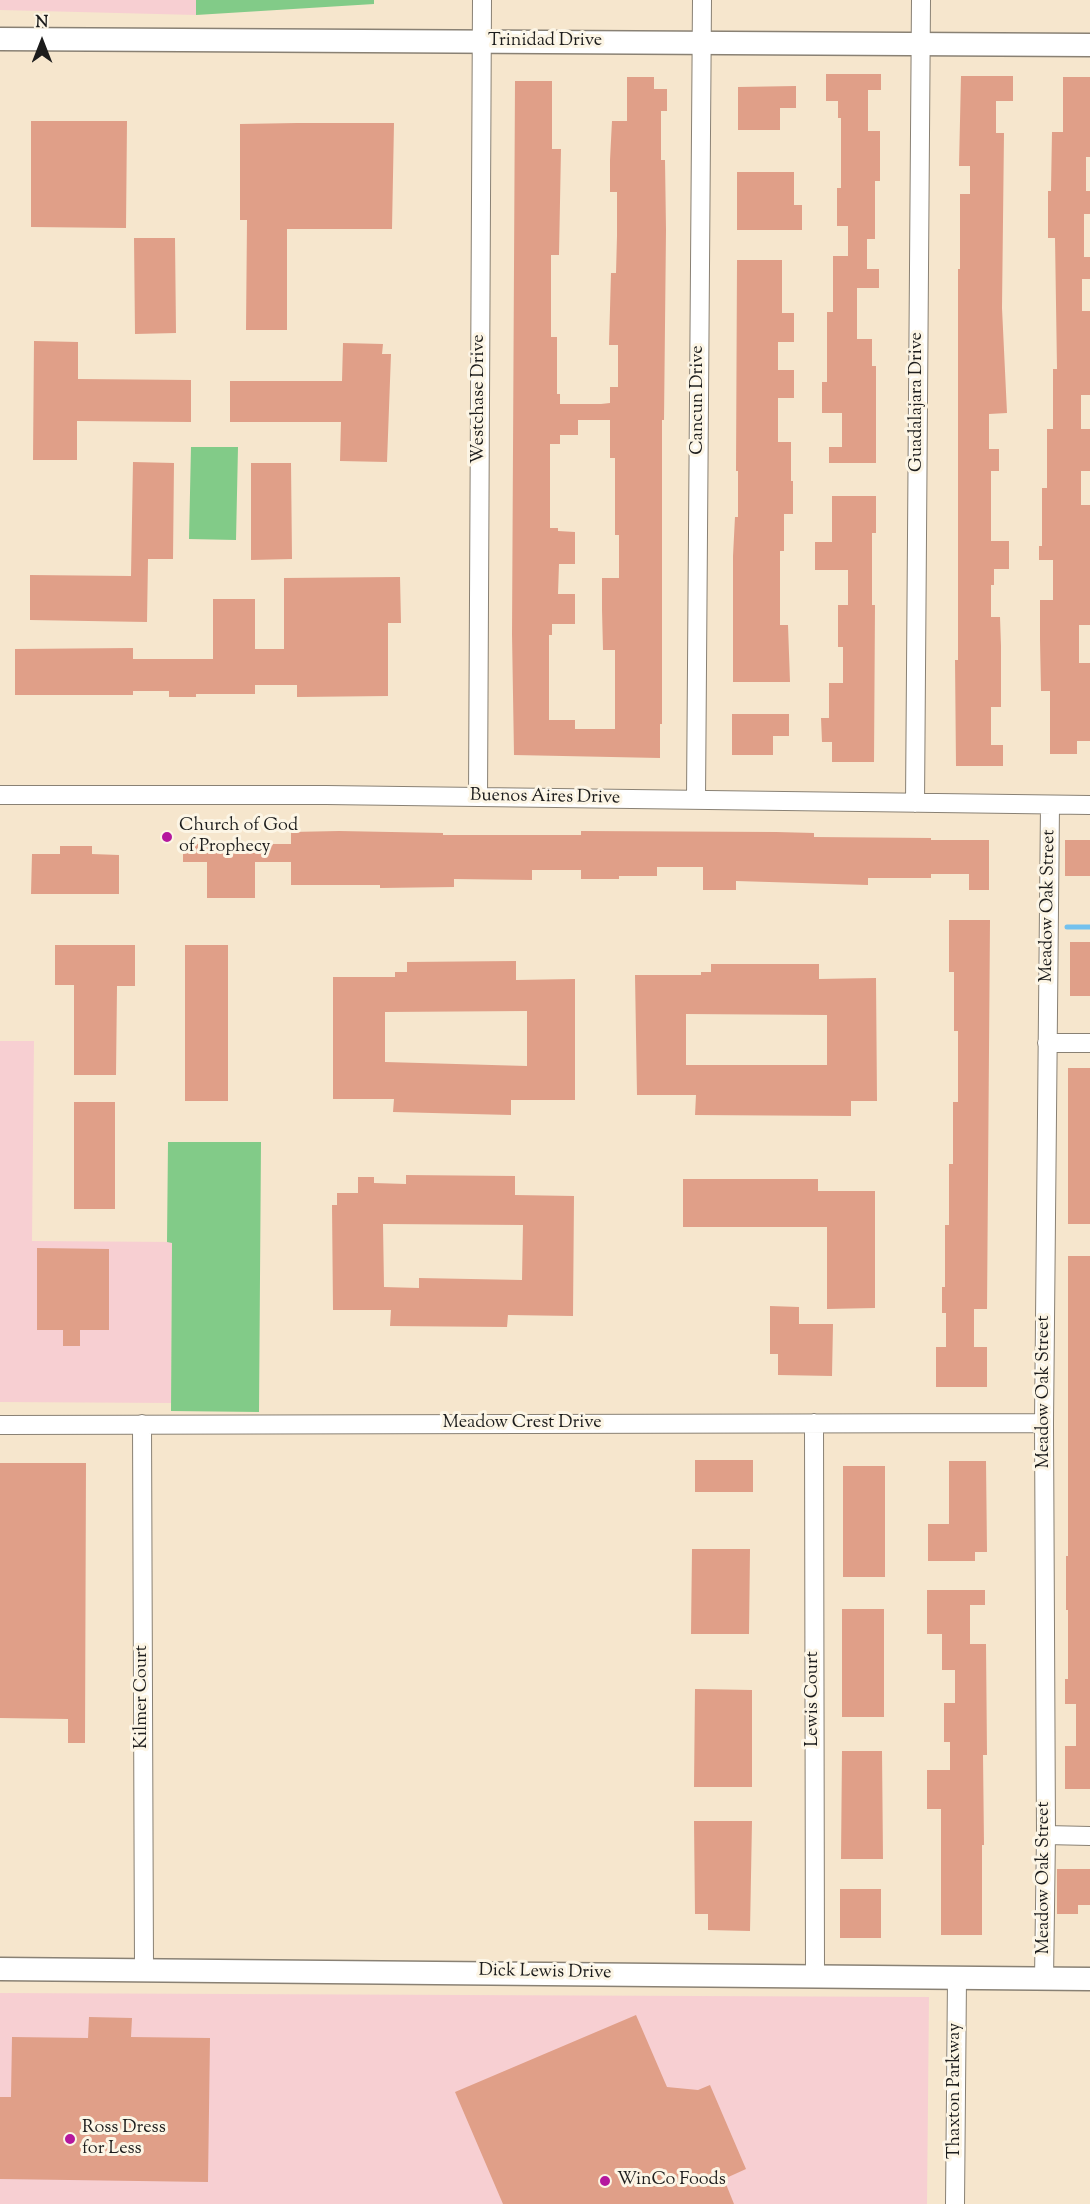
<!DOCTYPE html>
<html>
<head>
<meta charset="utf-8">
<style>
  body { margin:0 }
  #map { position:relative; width:1090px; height:2204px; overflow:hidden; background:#f6e6cd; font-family:"Sorts Mill Goudy",serif }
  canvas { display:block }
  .north { position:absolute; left:12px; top:12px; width:60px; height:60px; -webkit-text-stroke:4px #fcf5e5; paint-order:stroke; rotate:0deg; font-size:16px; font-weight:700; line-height:24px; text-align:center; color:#1c1c1c }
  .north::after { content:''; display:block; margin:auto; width:21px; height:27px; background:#1c1c1c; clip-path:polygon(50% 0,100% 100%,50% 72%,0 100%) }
</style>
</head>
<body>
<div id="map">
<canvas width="1090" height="2204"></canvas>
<div class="north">N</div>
</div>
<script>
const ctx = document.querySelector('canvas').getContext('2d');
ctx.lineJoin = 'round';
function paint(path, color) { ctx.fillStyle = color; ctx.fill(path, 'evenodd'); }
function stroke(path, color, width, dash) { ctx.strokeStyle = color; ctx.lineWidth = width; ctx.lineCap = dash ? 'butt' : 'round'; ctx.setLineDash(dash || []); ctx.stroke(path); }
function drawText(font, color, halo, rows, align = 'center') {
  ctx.font = font + ' "Sorts Mill Goudy",serif'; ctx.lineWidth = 6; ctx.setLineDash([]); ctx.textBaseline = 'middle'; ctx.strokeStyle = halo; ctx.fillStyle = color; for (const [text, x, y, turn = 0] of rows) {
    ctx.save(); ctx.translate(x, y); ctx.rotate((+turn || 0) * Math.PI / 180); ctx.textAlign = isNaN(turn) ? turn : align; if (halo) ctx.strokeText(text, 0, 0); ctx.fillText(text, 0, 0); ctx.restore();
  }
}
paint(new Path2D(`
  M 0,0 L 196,0 L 196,15 L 0,10 Z
  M 0,1041 L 34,1041 L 32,1241 L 172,1242 L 171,1403 L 0,1402 Z
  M 0,1993 L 929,1997 L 927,2204 L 0,2204 Z`), '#f7cfd2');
paint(new Path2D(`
  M 196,0 L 374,0 L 374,4 L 196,15 Z
  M 191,447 L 238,447 L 236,540 L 189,539 Z
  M 168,1142 L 261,1142 L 259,1412 L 171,1411 L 172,1243 L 167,1242 Z`), '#82cb88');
stroke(new Path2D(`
  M 1067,927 L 1090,927`), '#73c1ee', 5);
paint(new Path2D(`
  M 826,74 L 881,74 L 881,90 L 868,90 L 868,131 L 880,131 L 880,181 L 875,181 L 875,239 L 867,239 L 867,269 L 879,269 L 879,288 L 857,288 L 857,339 L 872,339 L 872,366 L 876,366 L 876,463 L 829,463 L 829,447 L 842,447 L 842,413 L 822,413 L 822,382 L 827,382 L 827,312 L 833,312 L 833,256 L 848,256 L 848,226 L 837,226 L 837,188 L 841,188 L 841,118 L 838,118 L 838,101 L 826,101 Z
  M 961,76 L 1013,76 L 1013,101 L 996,101 L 996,133 L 1004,133 L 1002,308 L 1007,413 L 989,414 L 989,449 L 999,449 L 999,471 L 991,471 L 991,541 L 1009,541 L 1009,569 L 994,569 L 994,585 L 991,585 L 991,617 L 1000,617 L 1001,646 L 1001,707 L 991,707 L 991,745 L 1003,745 L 1003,766 L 956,766 L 955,660 L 958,660 L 958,269 L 960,269 L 960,194 L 970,194 L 970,166 L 959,166 Z
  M 627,77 L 654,77 L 654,89 L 667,89 L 667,111 L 661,111 L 661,160 L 665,160 L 666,230 L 664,420 L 662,420 L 662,724 L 660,724 L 660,758 L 514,755 L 512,634 L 515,81 L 552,81 L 552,149 L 561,149 L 559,255 L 551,255 L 551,337 L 557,337 L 557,394 L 560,394 L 560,404 L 601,404 L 610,403 L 610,387 L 618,387 L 618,345 L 609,345 L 611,273 L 616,273 L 617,236 L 617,192 L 610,192 L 610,160 L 612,121 L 627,121 ZM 578,420 L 610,420 L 610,458 L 615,458 L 615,535 L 619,535 L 619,578 L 602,578 L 602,610 L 603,650 L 615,650 L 615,729 L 575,729 L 575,720 L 549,720 L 549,635 L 552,635 L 552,624 L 575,624 L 575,594 L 558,594 L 559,564 L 575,564 L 575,532 L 558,531 L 558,528 L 550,528 L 550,444 L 560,444 L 560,435 L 578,435 Z
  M 1063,77 L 1090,77 L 1090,157 L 1086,157 L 1086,191 L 1090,191 L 1090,214 L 1084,214 L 1084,257 L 1090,257 L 1090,279 L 1082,279 L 1082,311 L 1090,311 L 1090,395 L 1081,395 L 1081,429 L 1090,429 L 1090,471 L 1081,471 L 1081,505 L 1090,505 L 1090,625 L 1079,625 L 1079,663 L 1090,663 L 1090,741 L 1077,741 L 1077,754 L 1050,754 L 1050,691 L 1041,691 L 1040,640 L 1040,600 L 1053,600 L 1053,560 L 1039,560 L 1039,546 L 1042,546 L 1042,488 L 1047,488 L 1047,429 L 1053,429 L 1053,369 L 1057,369 L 1055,238 L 1048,238 L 1048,191 L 1051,191 L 1052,132 L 1063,132 Z
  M 796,86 L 796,108 L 780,108 L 780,130 L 738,130 L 738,87 Z
  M 31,121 L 127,121 L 126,228 L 31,227 Z
  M 297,123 L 394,123 L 392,229 L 287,229 L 287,330 L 246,330 L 247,220 L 240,220 L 240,124 Z
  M 737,172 L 794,172 L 794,205 L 802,205 L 802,230 L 737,230 Z
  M 134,238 L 175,238 L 176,333 L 135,334 Z
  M 737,260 L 782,260 L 782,313 L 794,313 L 794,342 L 778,342 L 778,370 L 794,370 L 794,398 L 778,398 L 778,442 L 791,442 L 791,481 L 793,481 L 793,514 L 784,514 L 784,551 L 780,551 L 780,625 L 788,625 L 790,682 L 733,682 L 733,556 L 735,517 L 738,517 L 738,471 L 736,471 Z
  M 34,341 L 78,342 L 78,379 L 191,380 L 191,422 L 77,421 L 77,460 L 33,460 Z
  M 343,343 L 383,344 L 382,354 L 391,354 L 387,462 L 340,461 L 341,422 L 230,422 L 230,381 L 342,381 Z
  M 133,462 L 174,463 L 173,559 L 148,559 L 147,622 L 30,620 L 30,575 L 131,576 Z
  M 251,463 L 291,463 L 292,559 L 251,560 Z
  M 832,496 L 876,496 L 876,533 L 872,533 L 872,605 L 875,605 L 874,762 L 832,762 L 832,742 L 822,742 L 821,718 L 829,718 L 829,683 L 843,683 L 843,647 L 838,647 L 838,605 L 848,605 L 848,570 L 815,570 L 815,542 L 832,542 Z
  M 400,577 L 401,623 L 388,623 L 388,696 L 297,697 L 297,685 L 255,685 L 255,694 L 196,694 L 196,697 L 169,697 L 169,691 L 133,691 L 133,695 L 15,695 L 15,649 L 133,648 L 133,659 L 213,659 L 213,599 L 255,599 L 255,649 L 284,649 L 284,578 Z
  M 732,714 L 789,714 L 789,736 L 773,736 L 773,755 L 732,755 Z
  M 339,831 L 443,833 L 443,835 L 581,835 L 581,831 L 776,832 L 814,833 L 814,837 L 931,838 L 931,840 L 989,840 L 989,890 L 969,890 L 969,874 L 931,874 L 931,878 L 868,878 L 868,885 L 736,881 L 736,890 L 703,890 L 703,867 L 657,867 L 657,876 L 619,876 L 619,879 L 581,879 L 581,870 L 532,870 L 532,880 L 454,879 L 454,887 L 380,888 L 380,885 L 291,885 L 291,862 L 255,862 L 255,898 L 207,898 L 207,862 L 183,862 L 183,844 L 291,844 L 291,832 Z
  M 1065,840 L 1090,840 L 1090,876 L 1065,876 Z
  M 60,846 L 92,846 L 92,854 L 119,855 L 119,894 L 31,894 L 32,854 L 60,854 Z
  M 949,920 L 990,920 L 987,1309 L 974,1309 L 974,1347 L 987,1347 L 987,1387 L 936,1387 L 936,1347 L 946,1347 L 946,1313 L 942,1313 L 942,1287 L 945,1287 L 945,1225 L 949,1225 L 949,1164 L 953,1164 L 953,1102 L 958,1102 L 958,1031 L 954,1031 L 954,972 L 949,972 Z
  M 1070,942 L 1090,942 L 1090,996 L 1070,996 Z
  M 55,945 L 135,945 L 135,986 L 117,986 L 116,1075 L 74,1075 L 74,985 L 55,985 Z
  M 185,945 L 228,945 L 228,1101 L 185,1101 Z
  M 516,961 L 516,980 L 575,979 L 575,1100 L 511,1100 L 511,1115 L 393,1112 L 394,1099 L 333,1099 L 333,977 L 395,977 L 395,972 L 407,972 L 407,962 ZM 527,1011 L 527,1066 L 385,1062 L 385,1012 Z
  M 711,964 L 819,964 L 819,979 L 876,978 L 877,1101 L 851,1101 L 851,1116 L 695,1115 L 696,1095 L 637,1095 L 635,975 L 701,975 L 701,972 L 711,972 ZM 686,1014 L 827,1015 L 827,1065 L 686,1065 Z
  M 1068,1068 L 1090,1068 L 1090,1224 L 1068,1224 Z
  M 74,1102 L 115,1102 L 115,1209 L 74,1209 Z
  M 406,1175 L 515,1176 L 515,1195 L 574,1196 L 573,1316 L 508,1315 L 507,1327 L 390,1326 L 391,1310 L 333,1310 L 332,1205 L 337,1205 L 337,1193 L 358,1193 L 358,1177 L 374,1177 L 374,1183 L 406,1184 ZM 383,1224 L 523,1225 L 522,1280 L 419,1278 L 419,1288 L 384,1287 Z
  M 683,1179 L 818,1179 L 818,1191 L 875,1191 L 875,1308 L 827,1309 L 827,1227 L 683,1227 Z
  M 37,1248 L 109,1249 L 109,1330 L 80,1330 L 80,1346 L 63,1346 L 63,1330 L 37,1330 Z
  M 1068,1256 L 1090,1256 L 1090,1789 L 1065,1789 L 1065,1746 L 1076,1746 L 1076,1704 L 1065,1704 L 1065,1679 L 1068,1679 L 1068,1610 L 1066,1610 L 1066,1556 L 1068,1556 Z
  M 770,1306 L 799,1307 L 799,1324 L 833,1324 L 832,1376 L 778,1375 L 778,1354 L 770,1354 Z
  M 695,1460 L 753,1460 L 753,1492 L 695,1492 Z
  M 949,1461 L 986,1461 L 987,1552 L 975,1552 L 975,1561 L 928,1561 L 928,1524 L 949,1524 Z
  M 0,1463 L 86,1463 L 85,1743 L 68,1743 L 68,1719 L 0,1718 Z
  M 843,1466 L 885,1466 L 885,1577 L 843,1577 Z
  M 692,1549 L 750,1549 L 749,1634 L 691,1634 Z
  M 927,1590 L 985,1590 L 985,1605 L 970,1605 L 970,1644 L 986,1644 L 987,1755 L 983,1755 L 984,1845 L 982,1845 L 982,1935 L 941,1935 L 941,1809 L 927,1809 L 927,1770 L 950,1770 L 950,1742 L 944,1742 L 944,1703 L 955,1703 L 955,1670 L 942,1670 L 942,1634 L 927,1634 Z
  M 842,1609 L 884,1609 L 884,1717 L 842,1717 Z
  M 695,1689 L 752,1690 L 752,1787 L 694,1787 Z
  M 842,1751 L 882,1751 L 883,1859 L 841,1859 Z
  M 694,1821 L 752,1821 L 750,1931 L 708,1930 L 708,1914 L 695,1914 Z
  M 1057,1869 L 1090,1869 L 1090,1905 L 1078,1905 L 1078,1914 L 1057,1914 Z
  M 840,1889 L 881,1889 L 881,1938 L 840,1938 Z
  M 636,2015 L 667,2087 L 698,2090 L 710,2085 L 746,2169 L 724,2179 L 734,2204 L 503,2204 L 455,2092 Z
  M 89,2017 L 132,2018 L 131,2037 L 210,2038 L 208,2182 L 0,2179 L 0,2097 L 11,2097 L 12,2037 L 88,2038 Z`), '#e09f88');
const minor = new Path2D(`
  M 0,795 L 326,795 L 1090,805
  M 478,797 L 482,0
  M 696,799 L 702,0
  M 915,803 L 921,0
  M 1047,1043 L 1090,1043
  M 814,1423 L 815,1975
  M 142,1424 L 144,1969
  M 0,1425 L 1044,1423
  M 1046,1835 L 1090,1836
  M 1044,1979 L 1046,1835 L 1044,1423 L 1050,805
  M 955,2204 L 957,1978`);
const tertiary = new Path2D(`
  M 0,39 L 1090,45
  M 0,1969 L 1090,1979`);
stroke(minor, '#898174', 20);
stroke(tertiary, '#898174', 25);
stroke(minor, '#fff', 18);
stroke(tertiary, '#fff', 22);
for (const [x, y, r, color] of [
  [167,837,6,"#b5179e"],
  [70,2139,6,"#b5179e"],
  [605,2181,6,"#b5179e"]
]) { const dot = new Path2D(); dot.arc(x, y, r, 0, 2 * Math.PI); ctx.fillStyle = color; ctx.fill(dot); stroke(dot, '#fcf5e5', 2); }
drawText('18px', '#1c1c1c', '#fcf5e5', [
  ["Trinidad Drive",545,42],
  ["Westchase Drive",480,399,-90],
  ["Cancun Drive",699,400,-90],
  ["Guadalajara Drive",918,402,-90],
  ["Buenos Aires Drive",545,798,1],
  ["Meadow Oak Street",1049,906,-89],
  ["Meadow Oak Street",1045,1392,-90],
  ["Meadow Crest Drive",522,1424],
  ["Kilmer Court",143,1697,-90],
  ["Lewis Court",814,1699,-90],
  ["Meadow Oak Street",1045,1878,-90],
  ["Dick Lewis Drive",545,1973,1],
  ["Thaxton Parkway",956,2091,-90]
]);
drawText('18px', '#1c1c1c', '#fcf5e5', [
  ["Church of God",179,827],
  ["of Prophecy",179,848],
  ["Ross Dress",82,2129],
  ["for Less",82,2150],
  ["WinCo Foods",617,2181]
], 'left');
</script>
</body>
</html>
